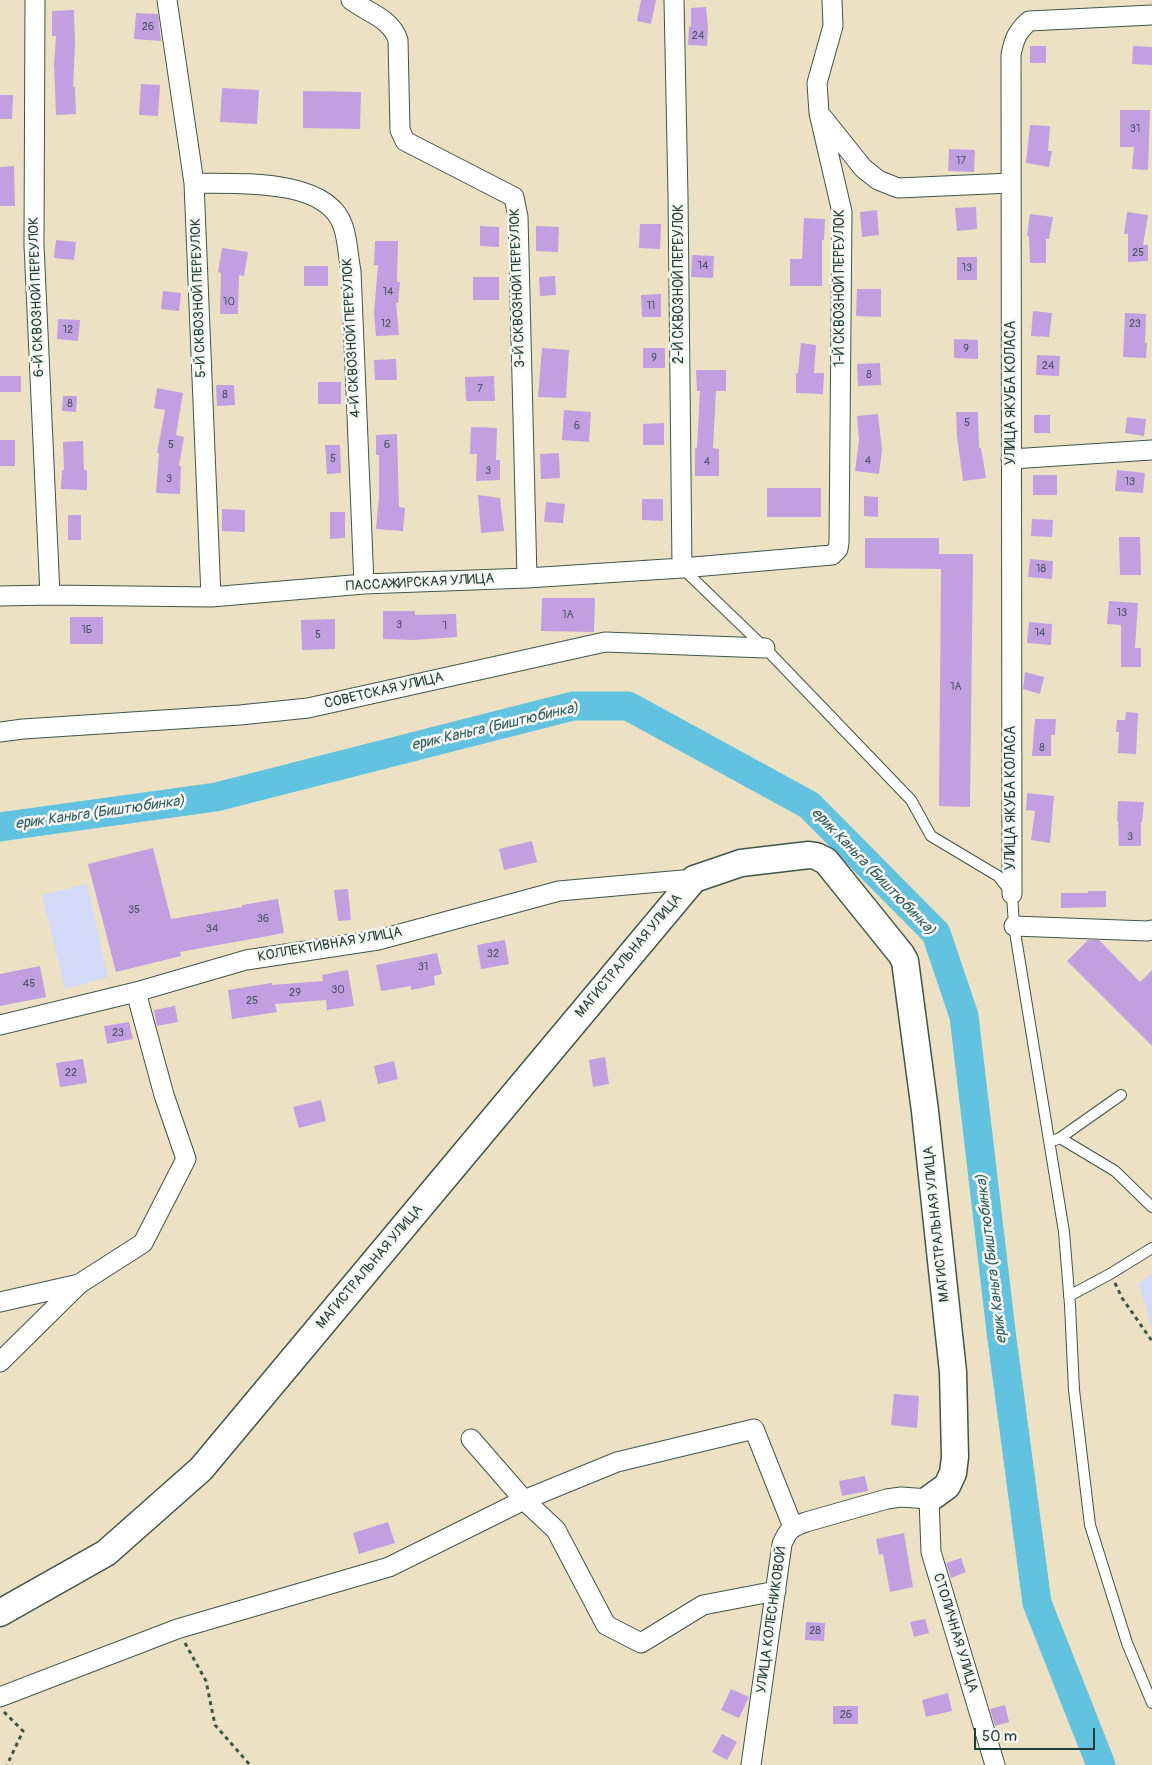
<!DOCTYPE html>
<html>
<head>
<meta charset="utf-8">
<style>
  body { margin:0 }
  #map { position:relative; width:1152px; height:1765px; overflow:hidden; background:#ece2c3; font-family:Pangolin,sans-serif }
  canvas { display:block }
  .scale { position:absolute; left:974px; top:1728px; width:121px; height:22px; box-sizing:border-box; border:2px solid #1f3d34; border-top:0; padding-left:6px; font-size:15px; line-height:18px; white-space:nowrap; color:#1f3d34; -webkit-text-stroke:4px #f6f6f2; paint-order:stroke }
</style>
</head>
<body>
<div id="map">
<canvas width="1152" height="1765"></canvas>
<div class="scale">50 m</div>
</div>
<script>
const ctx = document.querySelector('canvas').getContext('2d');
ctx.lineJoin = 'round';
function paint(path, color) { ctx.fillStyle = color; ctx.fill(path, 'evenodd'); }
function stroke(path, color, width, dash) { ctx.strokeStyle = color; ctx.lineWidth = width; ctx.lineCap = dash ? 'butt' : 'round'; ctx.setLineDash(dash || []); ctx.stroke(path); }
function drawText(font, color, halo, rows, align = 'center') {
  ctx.font = font + ' Pangolin,sans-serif'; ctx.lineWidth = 5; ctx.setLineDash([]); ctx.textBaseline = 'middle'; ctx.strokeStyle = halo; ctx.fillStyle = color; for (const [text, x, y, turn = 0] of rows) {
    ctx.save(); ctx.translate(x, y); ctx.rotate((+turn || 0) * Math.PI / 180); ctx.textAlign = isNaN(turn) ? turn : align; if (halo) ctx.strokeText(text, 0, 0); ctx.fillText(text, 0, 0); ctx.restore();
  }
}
paint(new Path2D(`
  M 87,884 L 108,977 L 65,989 L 42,895 Z
  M 1152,1273 L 1152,1328 L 1139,1284 Z`), '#d2d9f9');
stroke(new Path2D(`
  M 0,827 L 216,797 L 573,706 L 628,706 L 809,805 L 936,933 L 964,1016 L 1001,1331 L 1037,1603 L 1101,1765`), '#62c3e0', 29);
paint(new Path2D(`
  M 641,0 L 656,0 L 651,24 L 637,21 Z
  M 706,7 L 708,28 L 707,46 L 688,45 L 689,26 L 691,27 L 691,8 Z
  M 74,10 L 75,45 L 73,87 L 75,87 L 76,114 L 56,115 L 54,64 L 56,36 L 52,36 L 52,11 Z
  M 136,13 L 158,14 L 161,41 L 134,39 Z
  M 1030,46 L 1046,46 L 1046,63 L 1030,63 Z
  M 1133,46 L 1152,47 L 1152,65 L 1132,64 Z
  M 141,84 L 160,85 L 158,116 L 139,115 Z
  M 222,88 L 259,90 L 257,124 L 220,122 Z
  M 303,91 L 361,92 L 360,129 L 303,128 Z
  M 0,95 L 13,95 L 12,119 L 0,119 Z
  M 1120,110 L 1150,110 L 1148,170 L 1132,169 L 1134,147 L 1120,147 Z
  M 1030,125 L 1050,126 L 1048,151 L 1052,151 L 1049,167 L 1026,163 Z
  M 949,149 L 975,150 L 974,172 L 948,171 Z
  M 14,166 L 15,206 L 0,206 L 0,167 Z
  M 976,207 L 977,229 L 957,231 L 955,208 Z
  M 877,210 L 879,235 L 862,237 L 860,212 Z
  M 1127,212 L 1148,215 L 1143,245 L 1148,245 L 1148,261 L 1128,262 L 1128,234 L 1124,234 Z
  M 1030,214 L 1053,217 L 1049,239 L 1046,239 L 1046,263 L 1030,263 L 1029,236 L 1027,236 Z
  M 804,218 L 825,219 L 824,240 L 822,240 L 822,286 L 790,286 L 790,259 L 802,259 Z
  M 640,224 L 661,224 L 660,249 L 639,248 Z
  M 480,226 L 499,227 L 499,247 L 480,246 Z
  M 536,226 L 559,227 L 558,252 L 536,251 Z
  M 56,240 L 76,242 L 74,260 L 54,258 Z
  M 375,241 L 398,241 L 397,282 L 400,282 L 398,303 L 396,303 L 399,335 L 376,336 L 374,313 L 378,265 L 374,265 Z
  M 222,248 L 248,252 L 244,276 L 239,275 L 238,314 L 220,314 L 221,273 L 218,272 Z
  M 692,255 L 714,256 L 713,278 L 691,277 Z
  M 957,257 L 977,257 L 977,280 L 957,280 Z
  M 304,266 L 328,266 L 328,286 L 304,286 Z
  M 555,276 L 556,295 L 540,296 L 539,277 Z
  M 473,277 L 499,277 L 499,300 L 473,300 Z
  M 857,289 L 881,289 L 881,317 L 856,316 Z
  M 163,291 L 181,293 L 179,311 L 161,309 Z
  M 661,294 L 661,317 L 642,317 L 641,295 Z
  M 1033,311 L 1052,313 L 1049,337 L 1031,336 Z
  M 1125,313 L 1146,314 L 1145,343 L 1147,343 L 1146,358 L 1123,357 Z
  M 58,319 L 80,320 L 78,341 L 57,339 Z
  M 954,339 L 978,340 L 978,359 L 954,358 Z
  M 801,343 L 816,345 L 814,373 L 824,373 L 823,394 L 796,393 L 796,373 L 798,373 Z
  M 542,348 L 569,350 L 566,398 L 538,397 Z
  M 643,348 L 665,348 L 665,368 L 643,368 Z
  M 1037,355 L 1060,356 L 1059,376 L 1036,375 Z
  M 396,359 L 397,380 L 375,380 L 374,360 Z
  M 880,363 L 881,385 L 858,386 L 857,364 Z
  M 696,370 L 726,370 L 726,391 L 716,391 L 713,448 L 719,449 L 719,476 L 695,476 L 695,448 L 697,448 L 700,391 L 697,391 Z
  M 0,376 L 21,376 L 21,392 L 0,392 Z
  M 494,376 L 495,401 L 466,401 L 465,377 Z
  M 318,382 L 341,382 L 341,404 L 318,404 Z
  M 216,385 L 234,385 L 235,405 L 217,406 Z
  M 157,388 L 183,393 L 176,435 L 184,437 L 179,466 L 181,466 L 180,494 L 156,493 L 159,453 L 157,453 L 165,410 L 154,408 Z
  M 63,396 L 77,396 L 76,412 L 62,411 Z
  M 564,410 L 591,412 L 589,442 L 562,440 Z
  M 956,412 L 978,412 L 979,448 L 981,448 L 986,478 L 963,481 L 957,436 Z
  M 878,414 L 882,450 L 879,474 L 855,471 L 859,440 L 857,416 Z
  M 1034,415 L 1050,415 L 1050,433 L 1034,433 Z
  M 1127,417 L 1146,419 L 1144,436 L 1125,433 Z
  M 664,423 L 664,445 L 643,445 L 643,424 Z
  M 471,427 L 497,428 L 496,460 L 500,460 L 500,480 L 476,481 L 477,454 L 470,454 Z
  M 397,434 L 399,507 L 405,508 L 403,531 L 376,529 L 379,496 L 379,455 L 376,455 L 376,435 Z
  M 0,440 L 15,440 L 15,466 L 0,466 Z
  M 83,441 L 84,470 L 87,470 L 87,490 L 61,489 L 62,470 L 64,470 L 63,442 Z
  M 325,445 L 340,445 L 341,473 L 327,474 Z
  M 559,453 L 560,478 L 541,479 L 540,454 Z
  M 1117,470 L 1145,473 L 1143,493 L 1115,491 Z
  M 1033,475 L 1057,475 L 1057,495 L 1033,495 Z
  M 767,488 L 821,488 L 821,517 L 767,517 Z
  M 478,495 L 500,498 L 504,531 L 481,533 Z
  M 864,496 L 878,497 L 878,517 L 864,516 Z
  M 642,499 L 663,499 L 663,521 L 642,520 Z
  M 546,502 L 565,504 L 563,523 L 544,522 Z
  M 222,509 L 245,510 L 245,532 L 222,531 Z
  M 330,512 L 345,512 L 345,538 L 330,539 Z
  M 68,515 L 81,515 L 81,540 L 68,540 Z
  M 1032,519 L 1053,520 L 1052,537 L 1031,536 Z
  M 1119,537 L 1140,537 L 1141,575 L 1120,575 Z
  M 865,538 L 939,538 L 939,554 L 973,554 L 970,807 L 939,806 L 941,569 L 865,568 Z
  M 1030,559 L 1053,561 L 1052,579 L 1028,577 Z
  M 542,598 L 595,598 L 594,632 L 541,631 Z
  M 1109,601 L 1138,603 L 1135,648 L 1141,648 L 1141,667 L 1121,667 L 1121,625 L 1107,624 Z
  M 383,611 L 415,611 L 415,615 L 456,614 L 457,637 L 414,640 L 383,639 Z
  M 70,617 L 103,617 L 103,644 L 70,644 Z
  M 335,619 L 335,649 L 302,650 L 301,620 Z
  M 1029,622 L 1052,624 L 1051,645 L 1027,643 Z
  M 1025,672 L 1044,677 L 1040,694 L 1023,689 Z
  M 1126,712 L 1138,713 L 1136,754 L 1118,753 L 1119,732 L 1116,732 L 1117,720 L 1125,720 Z
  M 1035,719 L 1056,719 L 1055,735 L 1051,735 L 1051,756 L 1032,756 Z
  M 1027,793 L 1054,796 L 1050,843 L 1031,840 L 1035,811 L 1026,810 Z
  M 1118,801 L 1144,802 L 1142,822 L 1141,822 L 1141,846 L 1119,846 L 1118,821 L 1117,821 Z
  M 532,841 L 537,862 L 504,870 L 499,849 Z
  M 153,848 L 171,919 L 242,907 L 242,905 L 278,899 L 284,933 L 180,952 L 181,956 L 116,972 L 88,864 Z
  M 348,889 L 351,920 L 338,921 L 334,890 Z
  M 1088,891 L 1106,891 L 1106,907 L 1061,908 L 1061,893 L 1088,893 Z
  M 505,940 L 509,964 L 481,969 L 477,945 Z
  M 1088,940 L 1099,940 L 1140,982 L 1152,970 L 1152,1046 L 1067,961 Z
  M 437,953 L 442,974 L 434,976 L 435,985 L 411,990 L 411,986 L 381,991 L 376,965 Z
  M 40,966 L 46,997 L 0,1006 L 0,974 Z
  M 348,970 L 354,1006 L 327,1010 L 326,1000 L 275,1004 L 277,1012 L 232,1019 L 228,990 L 272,983 L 272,985 L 323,981 L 322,975 Z
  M 175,1006 L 178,1022 L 157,1026 L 154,1010 Z
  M 129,1022 L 133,1039 L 107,1044 L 104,1026 Z
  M 605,1057 L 609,1084 L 593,1087 L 589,1060 Z
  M 83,1059 L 87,1083 L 60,1087 L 56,1063 Z
  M 394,1061 L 398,1079 L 378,1084 L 374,1066 Z
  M 321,1100 L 326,1121 L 299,1128 L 293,1107 Z
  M 894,1394 L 919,1396 L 917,1428 L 891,1425 Z
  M 865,1476 L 868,1491 L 842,1496 L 839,1481 Z
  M 388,1522 L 395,1543 L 359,1554 L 353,1533 Z
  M 904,1533 L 913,1587 L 890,1592 L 883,1554 L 879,1555 L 876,1539 Z
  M 961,1558 L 966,1572 L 951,1578 L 946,1563 Z
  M 925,1619 L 929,1633 L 914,1637 L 910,1622 Z
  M 806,1622 L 825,1623 L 824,1641 L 805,1640 Z
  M 731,1689 L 749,1697 L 739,1718 L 721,1710 Z
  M 948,1693 L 952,1711 L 926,1717 L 922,1700 Z
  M 1005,1705 L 1009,1722 L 995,1726 L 990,1709 Z
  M 833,1706 L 858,1706 L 858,1724 L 833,1724 Z
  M 722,1734 L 737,1742 L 727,1760 L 712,1752 Z`), '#c19fe1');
const lane = new Path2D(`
  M 682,568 L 765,648 L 911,800 L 931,836 L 998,876 L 1012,894 L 1014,926 L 1064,1232 L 1070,1305 L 1074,1390 L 1090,1525 L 1127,1643 L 1152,1703
  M 1060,1138 L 1115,1171 L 1152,1207
  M 1055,1140 L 1060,1138 L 1121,1095
  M 1069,1296 L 1110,1274 L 1152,1248`);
const street = new Path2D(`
  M 35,0 L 34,245 L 50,595
  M 167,0 L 194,183 L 211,597
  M 351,0 C 368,13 391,18 398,40 L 400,130 L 405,141 L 514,197 L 518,217 L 527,578
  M 674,0 L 678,196 L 682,568
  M 823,118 L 863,168 L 878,180 L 898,188 L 1011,183
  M 194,183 C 235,184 327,177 343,226 C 348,240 348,257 351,271 L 364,584
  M 1011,459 L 1152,450
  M 0,596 L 50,595 L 211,597 L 364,584 L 527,578 L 682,568 L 832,555 L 838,549 L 839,542 L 842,212 L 819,113 L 817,83 L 833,26 L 832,0
  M 0,732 L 23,729 L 240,715 L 308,708 L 605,642 L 765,648
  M 1012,894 L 1011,55 C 1014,39 1017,32 1029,21 L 1152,15
  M 1014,926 L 1147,931 L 1152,930
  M 0,1025 L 136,992 L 246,960 L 378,940 L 559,891 L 694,879
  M 0,1302 L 79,1284
  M 0,1362 L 79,1284 L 143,1243 L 186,1159 L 164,1095 L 136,992
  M 471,1439 L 524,1500 L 556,1530 L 606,1625 L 641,1643 L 703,1605 L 776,1591
  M 0,1697 L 177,1629 L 389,1567 L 524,1500 L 617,1462 L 754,1429 L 793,1527
  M 751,1765 L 782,1544 C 788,1530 791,1527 806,1522 L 887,1499 L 901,1497 L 929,1499 L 931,1552 L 995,1765`);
const secondary = new Path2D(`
  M 0,1613 L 106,1553 L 201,1469 L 694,879 L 741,863 L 809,855 L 816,856 L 826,861 L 901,954 L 905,961 L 925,1111 L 953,1372 L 955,1457 L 953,1473 L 947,1486 L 929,1499`);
stroke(lane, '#3e5649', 12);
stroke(street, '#3e5649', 21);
stroke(secondary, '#3e5649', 29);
stroke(new Path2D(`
  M 1115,1283 L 1122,1298 L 1152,1341
  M 185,1643 L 206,1681 L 215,1725 L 250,1765
  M 4,1712 L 23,1731 L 7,1765`), '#3e5649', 3, [4, 4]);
stroke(lane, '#fff', 10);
stroke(street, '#fff', 19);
stroke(secondary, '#fff', 26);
drawText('11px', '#48565f', null, [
  ["26",148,27],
  ["24",698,36],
  ["31",1135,129],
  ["17",961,161],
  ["25",1138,253],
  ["14",703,266],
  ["13",967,268],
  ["14",388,292],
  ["10",229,302],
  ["11",651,306],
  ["12",386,324],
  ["23",1135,324],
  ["12",68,330],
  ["9",966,349],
  ["9",654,358],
  ["24",1048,366],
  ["8",869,375],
  ["7",480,389],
  ["8",225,395],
  ["8",70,404],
  ["5",967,423],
  ["6",577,426],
  ["5",171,445],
  ["6",387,445],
  ["5",333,459],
  ["4",868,461],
  ["4",707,462],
  ["3",488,471],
  ["3",169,479],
  ["13",1130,482],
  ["18",1041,569],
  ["13",1122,613],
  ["1А",568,615],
  ["3",399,625],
  ["1",445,626],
  ["1Б",87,630],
  ["14",1040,633],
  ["5",318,635],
  ["1А",956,687],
  ["8",1042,748],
  ["3",1130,837],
  ["35",134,910],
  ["36",263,919],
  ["34",212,929],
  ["32",493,954],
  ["31",423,967],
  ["45",29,984],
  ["30",338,990],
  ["29",295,993],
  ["25",252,1001],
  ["23",118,1033],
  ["22",71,1073],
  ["28",815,1631],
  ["26",846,1715]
]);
drawText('14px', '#1f3d34', '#f6f6f2', [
  ["2-Й СКВОЗНОЙ ПЕРЕУЛОК",679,284,-90],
  ["3-Й СКВОЗНОЙ ПЕРЕУЛОК",518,288,-92],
  ["1-Й СКВОЗНОЙ ПЕРЕУЛОК",840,288,-90],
  ["6-Й СКВОЗНОЙ ПЕРЕУЛОК",37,297,-92],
  ["5-Й СКВОЗНОЙ ПЕРЕУЛОК",199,298,-92],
  ["4-Й СКВОЗНОЙ ПЕРЕУЛОК",352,338,-93],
  ["УЛИЦА ЯКУБА КОЛАСА",1011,393,-90],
  ["ПАССАЖИРСКАЯ УЛИЦА",420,583,-3],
  ["СОВЕТСКАЯ УЛИЦА",384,691,-13],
  ["УЛИЦА ЯКУБА КОЛАСА",1011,798,-90],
  ["КОЛЛЕКТИВНАЯ УЛИЦА",330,945,-10],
  ["МАГИСТРАЛЬНАЯ УЛИЦА",629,956,-50],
  ["МАГИСТРАЛЬНАЯ УЛИЦА",937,1224,-96],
  ["МАГИСТРАЛЬНАЯ УЛИЦА",370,1267,-50],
  ["УЛИЦА КОЛЕСНИКОВОЙ",772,1620,-82],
  ["СТОЛИЧНАЯ УЛИЦА",955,1633,73]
]);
drawText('italic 15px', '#305e5f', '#f6f6f2', [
  ["ерик Каньга (Биштюбинка)",495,727,-13],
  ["ерик Каньга (Биштюбинка)",100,813,-8],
  ["ерик Каньга (Биштюбинка)",873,872,46],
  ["ерик Каньга (Биштюбинка)",992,1259,-97]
]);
</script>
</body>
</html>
